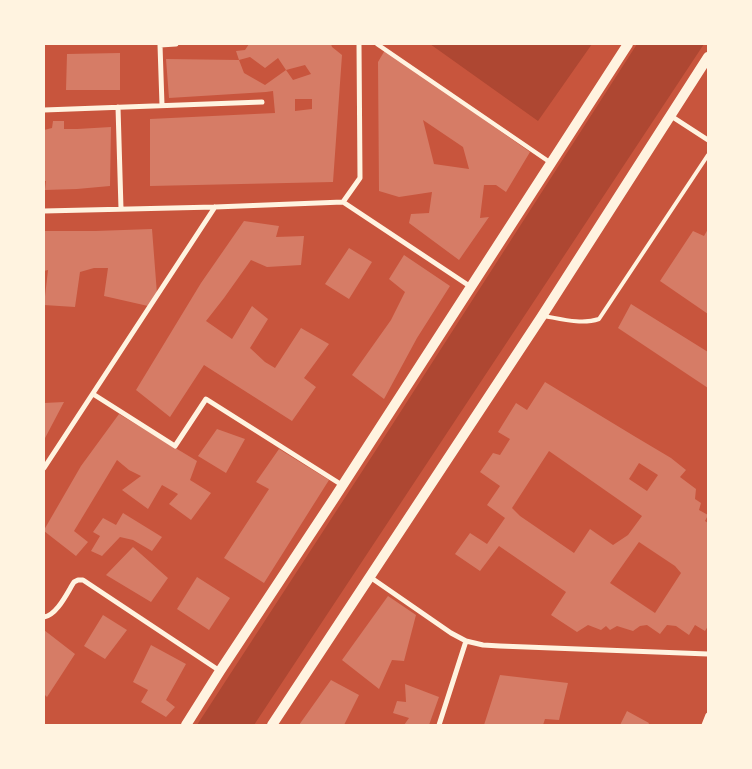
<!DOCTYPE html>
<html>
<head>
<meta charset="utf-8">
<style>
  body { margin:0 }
  #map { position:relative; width:752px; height:769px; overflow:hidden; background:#c8553d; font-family:Inter,sans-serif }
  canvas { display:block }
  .frame { position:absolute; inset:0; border:45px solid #fff3e0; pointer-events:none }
</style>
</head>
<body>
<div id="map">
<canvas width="752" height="769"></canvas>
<div class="frame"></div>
</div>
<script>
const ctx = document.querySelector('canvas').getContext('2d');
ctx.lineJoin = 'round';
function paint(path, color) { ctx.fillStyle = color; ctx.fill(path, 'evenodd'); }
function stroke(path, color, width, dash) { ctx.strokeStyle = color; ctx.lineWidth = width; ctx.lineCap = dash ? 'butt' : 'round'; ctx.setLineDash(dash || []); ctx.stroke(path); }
paint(new Path2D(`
  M 430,44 L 592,44 L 538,121 Z
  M 637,44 L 704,44 L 254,725 L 197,725 L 376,450 Z`), '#ae4732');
paint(new Path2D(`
  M 249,44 L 331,44 L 332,47 L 342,55 L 333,182 L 150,186 L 150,119 L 275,113 L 273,91 L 266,92 L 169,98 L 166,59 L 239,60 L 244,73 L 265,85 L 286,70 L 293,80 L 311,74 L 305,65 L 286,70 L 278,58 L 265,68 L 250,57 L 239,60 L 236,51 L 245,50 ZM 295,99 L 312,99 L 312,109 L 295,111 Z
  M 385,50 L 530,152 L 506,192 L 496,185 L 484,185 L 480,218 L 489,217 L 459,260 L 409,223 L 411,214 L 429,213 L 432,192 L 399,197 L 379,191 L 378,62 ZM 423,120 L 463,147 L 469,169 L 434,164 Z
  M 120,53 L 120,90 L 66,90 L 67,54 Z
  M 53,121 L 64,121 L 64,129 L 77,129 L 111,127 L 110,186 L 77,189 L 45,190 L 46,181 L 44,181 L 44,130 L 52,128 Z
  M 244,221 L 279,226 L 276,237 L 304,236 L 301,265 L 267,267 L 251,260 L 224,298 L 206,321 L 232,339 L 252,306 L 268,319 L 250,348 L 265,362 L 275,368 L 301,328 L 329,344 L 304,378 L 316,387 L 292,421 L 204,365 L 170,417 L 136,390 L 201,283 Z
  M 152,229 L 157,294 L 148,306 L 104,296 L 108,268 L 94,268 L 80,272 L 75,307 L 44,305 L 48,270 L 44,271 L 44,231 L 95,231 Z
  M 708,229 L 708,314 L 660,281 L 693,231 L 704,236 Z
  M 349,248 L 372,262 L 349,299 L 325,284 Z
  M 404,255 L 450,286 L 417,338 L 384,399 L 352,375 L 391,320 L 405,292 L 389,279 Z
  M 631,304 L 708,352 L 708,388 L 618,328 Z
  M 545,382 L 634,436 L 671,458 L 686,470 L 680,477 L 696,489 L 695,499 L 701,503 L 699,510 L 708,515 L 705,521 L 708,523 L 708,626 L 705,631 L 695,625 L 689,635 L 676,626 L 667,625 L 660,634 L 647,625 L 640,626 L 633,631 L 617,626 L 610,630 L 606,626 L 601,630 L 588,625 L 577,632 L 551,615 L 566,592 L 499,546 L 480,571 L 455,554 L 470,533 L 487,544 L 505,518 L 487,505 L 500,486 L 480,472 L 493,453 L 500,455 L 510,439 L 498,432 L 516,403 L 527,410 ZM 549,451 L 642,516 L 628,535 L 613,545 L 590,529 L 574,553 L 520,516 L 512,508 ZM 639,463 L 658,475 L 647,491 L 629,479 ZM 639,542 L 675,566 L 681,573 L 655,613 L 610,583 Z
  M 64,402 L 44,440 L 44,403 Z
  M 119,414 L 197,461 L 190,480 L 211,493 L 191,520 L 169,504 L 178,494 L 162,485 L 148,509 L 122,490 L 141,476 L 129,470 L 117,460 L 74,531 L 88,542 L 76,556 L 44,531 L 44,530 L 81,466 Z
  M 217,429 L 245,439 L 226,473 L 198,456 Z
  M 279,449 L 329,480 L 264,583 L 224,558 L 269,489 L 256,482 Z
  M 123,513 L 162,537 L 152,551 L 133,540 L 120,537 L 102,556 L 91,551 L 100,536 L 93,532 L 103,518 L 116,525 Z
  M 133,547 L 168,578 L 151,602 L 106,575 Z
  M 197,577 L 230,598 L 209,630 L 177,609 Z
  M 388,596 L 416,615 L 404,661 L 392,660 L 379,689 L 342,660 Z
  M 103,615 L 127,630 L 105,659 L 84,646 Z
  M 44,630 L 75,654 L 47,697 L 44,694 Z
  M 151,645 L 186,664 L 166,700 L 175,707 L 166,717 L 141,702 L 148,690 L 133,682 Z
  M 500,675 L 568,683 L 559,720 L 545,719 L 543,725 L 484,725 Z
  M 331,680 L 359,695 L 344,725 L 299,725 Z
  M 405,684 L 439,697 L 429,725 L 404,725 L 409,718 L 393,713 L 397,701 L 406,702 Z
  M 627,711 L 649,723 L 648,725 L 620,725 Z`), '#d67c66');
stroke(new Path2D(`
  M 544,316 C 561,319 582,325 599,319 L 708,155`), '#fff3e0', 4);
stroke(new Path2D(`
  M 377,44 L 551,163`), '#fff3e0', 4.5);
stroke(new Path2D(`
  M 162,105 L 160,45 L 176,44
  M 118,107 L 121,209
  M 44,110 L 262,102
  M 671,116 L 708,140
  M 343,202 L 360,178 L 359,44
  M 44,211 L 215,207 L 343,202 L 471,287
  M 93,394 L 175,446 L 206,399 L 342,485
  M 44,468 L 215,207
  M 370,577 L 451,633 L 466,641 L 483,645 L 500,646 L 708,654
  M 44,617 C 57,615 67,593 74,582 L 78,580 L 83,580 L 220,671
  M 439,725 L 466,641
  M 704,725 L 708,715`), '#fff3e0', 5);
stroke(new Path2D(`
  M 186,725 L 220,671 L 335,497 L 628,44
  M 272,725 L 542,316 L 708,57`), '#fff3e0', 10);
</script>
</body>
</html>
